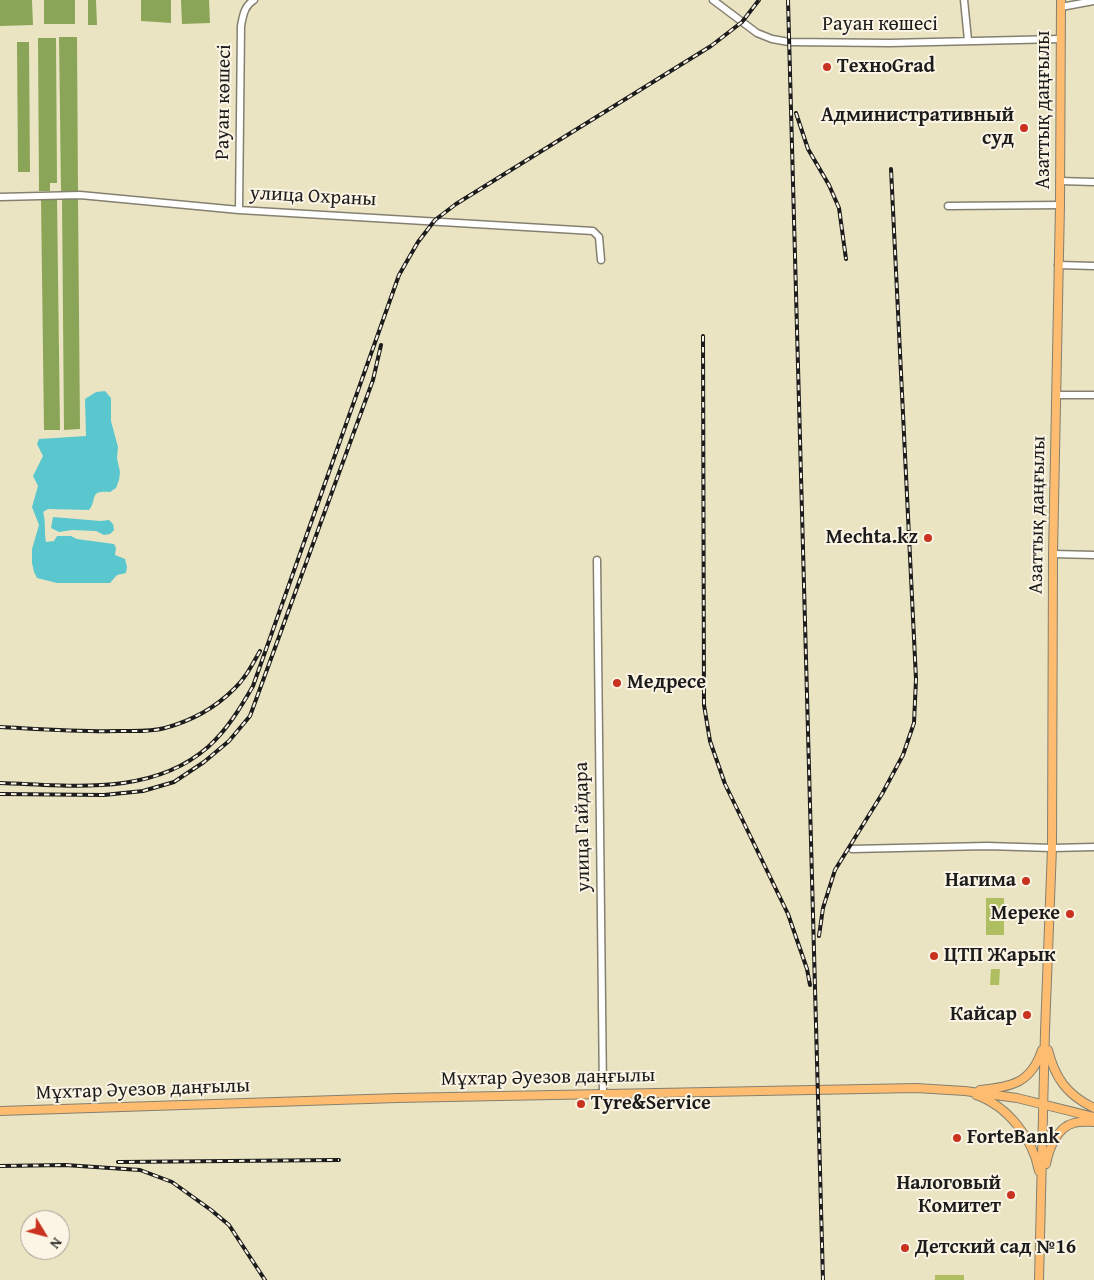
<!DOCTYPE html>
<html>
<head>
<meta charset="utf-8">
<style>
  body { margin:0 }
  #map { position:relative; width:1094px; height:1280px; overflow:hidden; background:#ebe4c3; font-family:"Gentium Book Plus",serif }
  canvas { display:block }
  .north { position:absolute; left:20px; top:1210px; width:50px; height:50px; box-sizing:border-box; background:#fcf5e5; border:1px solid #a29e95; border-radius:50%; rotate:127deg; font-size:14px; font-weight:700; line-height:20px; text-align:center; color:#1c1c1c }
  .north::after { content:''; display:block; margin:auto; width:18px; height:22px; background:#c8321e; clip-path:polygon(50% 0,100% 100%,50% 72%,0 100%) }
</style>
</head>
<body>
<div id="map">
<canvas width="1094" height="1280"></canvas>
<div class="north">N</div>
</div>
<script>
const ctx = document.querySelector('canvas').getContext('2d');
ctx.lineJoin = 'round';
function paint(path, color) { ctx.fillStyle = color; ctx.fill(path, 'evenodd'); }
function stroke(path, color, width, dash) { ctx.strokeStyle = color; ctx.lineWidth = width; ctx.lineCap = dash ? 'butt' : 'round'; ctx.setLineDash(dash || []); ctx.stroke(path); }
function drawText(font, color, halo, rows, align = 'center') {
  ctx.font = font + ' "Gentium Book Plus",serif'; ctx.lineWidth = 4; ctx.setLineDash([]); ctx.textBaseline = 'middle'; ctx.strokeStyle = halo; ctx.fillStyle = color; for (const [text, x, y, turn = 0] of rows) {
    ctx.save(); ctx.translate(x, y); ctx.rotate((+turn || 0) * Math.PI / 180); ctx.textAlign = isNaN(turn) ? turn : align; if (halo) ctx.strokeText(text, 0, 0); ctx.fillText(text, 0, 0); ctx.restore();
  }
}
paint(new Path2D(`
  M 986,898 L 1004,898 L 1004,935 L 986,935 Z
  M 991,969 L 1000,969 L 999,985 L 990,985 Z
  M 935,1275 L 964,1275 L 964,1280 L 935,1280 Z`), '#aebe61');
paint(new Path2D(`
  M 0,0 L 32,0 L 33,25 L 0,26 Z
  M 44,0 L 75,0 L 75,24 L 44,24 Z
  M 88,0 L 96,0 L 97,25 L 88,25 Z
  M 141,0 L 171,0 L 171,23 L 141,21 Z
  M 181,0 L 209,0 L 210,23 L 182,24 Z
  M 59,37 L 77,37 L 78,191 L 61,191 Z
  M 38,38 L 56,38 L 57,183 L 50,183 L 50,191 L 39,191 Z
  M 17,42 L 29,42 L 30,172 L 18,172 Z
  M 57,198 L 60,430 L 44,430 L 41,199 Z
  M 78,198 L 80,429 L 64,430 L 62,199 Z`), '#8aa557');
paint(new Path2D(`
  M 105,391 L 111,398 L 111,421 L 118,447 L 117,458 L 120,472 L 119,480 L 116,488 L 110,492 C 88,490 98,499 89,510 L 48,509 L 43,512 C 46,521 44,532 46,542 L 54,541 L 57,536 L 71,536 L 77,539 L 114,544 L 116,548 L 115,555 L 125,559 L 127,567 L 126,573 L 117,575 L 110,583 L 57,583 L 37,578 L 34,572 L 32,563 L 32,549 L 39,525 L 32,507 L 38,486 L 33,476 L 43,456 L 37,444 L 39,439 L 86,436 L 85,399 L 96,392 Z
  M 53,517 L 101,521 L 109,520 L 113,524 L 114,530 L 110,534 L 104,535 L 96,531 L 72,530 L 59,532 L 51,528 Z`), '#5ac7ce');
const minor = new Path2D(`
  M 713,0 L 757,33 L 772,39 L 789,42 L 890,43 L 1060,39
  M 964,0 L 968,40
  M 1061,7 L 1094,1
  M 1060,181 L 1094,182
  M 0,197 L 80,195 L 239,210 L 593,231 L 599,237 L 601,260
  M 948,206 L 1060,205
  M 239,210 L 241,26 C 243,16 244,6 254,0
  M 1058,265 L 1094,266
  M 1056,395 L 1094,395
  M 1053,554 L 1094,555
  M 597,560 L 603,1093
  M 852,849 L 987,846 L 1052,848 L 1094,847`);
const major = new Path2D(`
  M 1048,1050 C 1055,1078 1067,1095 1094,1108
  M 980,1090 C 1012,1087 1031,1083 1042,1050
  M 976,1095 C 1008,1106 1033,1139 1039,1171
  M 0,1111 L 398,1098 L 916,1088 L 965,1091 L 1017,1098 L 1094,1117
  M 1046,1164 C 1049,1149 1057,1127 1074,1123 C 1081,1121 1087,1122 1094,1122
  M 1039,1280 L 1045,1031 L 1052,848 L 1053,554 L 1060,205 L 1061,0`);
stroke(minor, '#848070', 9);
stroke(major, '#848070', 10);
stroke(minor, '#fff', 6);
stroke(major, '#fdbc70', 8);
const rail = new Path2D(`
  M 788,0 L 823,1280
  M 796,113 L 808,149 L 829,185 L 839,208 L 846,259
  M 703,336 L 704,705 L 710,741 L 725,784 L 788,914 L 807,969 L 810,985
  M 0,727 C 39,729 79,732 119,731 C 134,731 150,732 165,728 C 191,721 215,708 234,689 C 245,679 252,665 260,651
  M 0,783 C 70,785 151,797 208,747 C 227,730 241,707 253,686 L 399,275 L 418,242 L 435,220 L 456,204 L 711,46 L 742,22 L 759,0
  M 0,794 L 104,795 L 143,791 L 174,782 L 204,762 L 229,741 L 250,716 L 261,686 L 373,380 L 381,345
  M 819,936 L 823,908 L 835,870 L 882,794 L 903,755 L 914,723 L 916,679 L 891,169
  M 118,1162 L 339,1160
  M 0,1166 L 65,1165 L 140,1170 L 172,1182 L 211,1210 L 229,1225 L 265,1280`);
stroke(rail, '#1c1c1c', 4);
stroke(rail, '#fcf5e5', 2, [5.5]);
for (const [x, y, r, color] of [
  [827,67,5,"#c8321e"],
  [1024,128,5,"#c8321e"],
  [928,538,5,"#c8321e"],
  [617,683,5,"#c8321e"],
  [1026,881,5,"#c8321e"],
  [1070,914,5,"#c8321e"],
  [934,956,5,"#c8321e"],
  [1027,1015,5,"#c8321e"],
  [581,1104,5,"#c8321e"],
  [957,1138,5,"#c8321e"],
  [1011,1195,5,"#c8321e"],
  [905,1248,5,"#c8321e"]
]) { const dot = new Path2D(); dot.arc(x, y, r, 0, 2 * Math.PI); ctx.fillStyle = color; ctx.fill(dot); stroke(dot, '#fcf5e5', 2); }
drawText('20px', '#1c1c1c', '#fcf5e5', [
  ["Рауан көшесі",880,25],
  ["Рауан көшесі",224,102,-89],
  ["Азаттық даңғылы",1044,110,-90],
  ["улица Охраны",313,197,3],
  ["Азаттық даңғылы",1038,515,-89],
  ["улица Гайдара",583,827,-91],
  ["Мұхтар Әуезов даңғылы",548,1078,-1],
  ["Мұхтар Әуезов даңғылы",143,1090,-2]
]);
drawText('bold 20px', '#1c1c1c', '#fcf5e5', [
  ["ТехноGrad",837,67],
  ["Административный",1014,116,"right"],
  ["суд",1014,139,"right"],
  ["Mechta.kz",918,538,"right"],
  ["Медресе",627,683],
  ["Нагима",1016,881,"right"],
  ["Мереке",1060,914,"right"],
  ["ЦТП Жарык",944,956],
  ["Кайсар",1017,1015,"right"],
  ["Tyre&Service",591,1104],
  ["ForteBank",967,1138],
  ["Налоговый",1001,1184,"right"],
  ["Комитет",1001,1207,"right"],
  ["Детский сад №16",915,1248]
], 'left');
</script>
</body>
</html>
